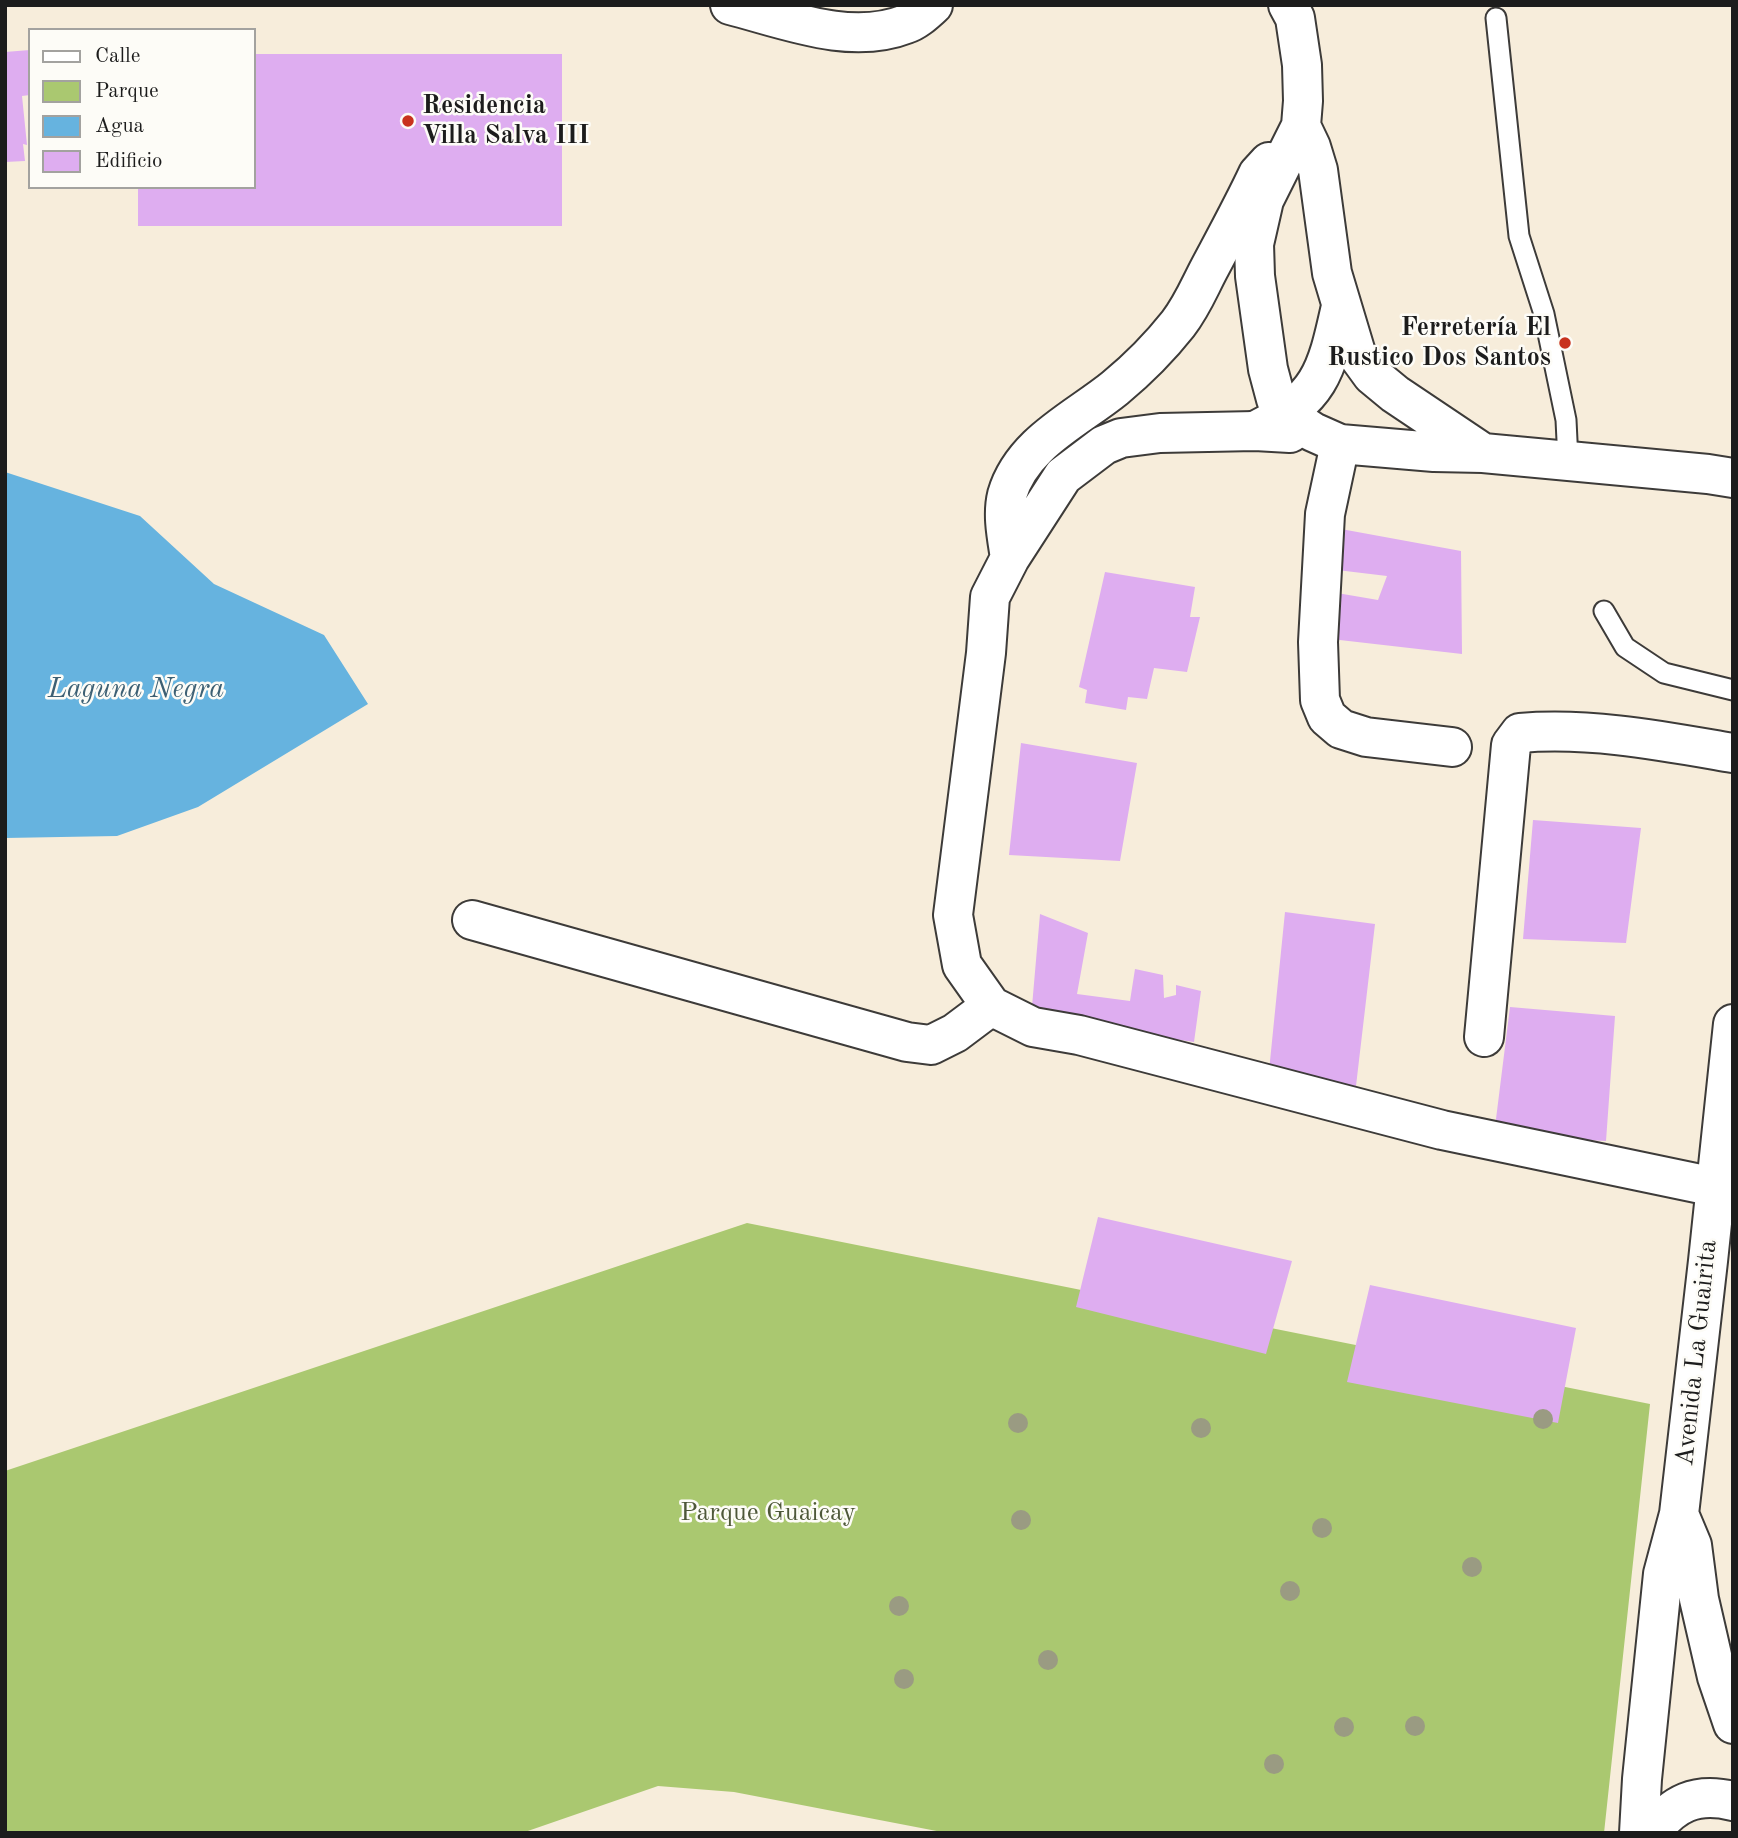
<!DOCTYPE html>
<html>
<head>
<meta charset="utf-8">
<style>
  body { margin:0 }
  #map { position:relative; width:1738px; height:1838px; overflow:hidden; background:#f7eddb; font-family:"Old Standard TT",serif }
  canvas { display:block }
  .frame { position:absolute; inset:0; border:7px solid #1c1c1c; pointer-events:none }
  .legend { position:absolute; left:28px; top:28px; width:228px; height:161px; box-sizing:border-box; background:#fdfcf7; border:2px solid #a3a29f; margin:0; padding:9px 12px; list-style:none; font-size:21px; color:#1c1c1c }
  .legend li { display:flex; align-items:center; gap:14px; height:35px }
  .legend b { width:35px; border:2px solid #a3a29f }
</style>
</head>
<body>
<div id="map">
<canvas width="1738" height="1838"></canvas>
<div class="frame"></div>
<ul class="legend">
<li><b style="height:9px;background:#fff"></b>Calle</li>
<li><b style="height:19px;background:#aac870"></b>Parque</li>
<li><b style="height:19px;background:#66b3df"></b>Agua</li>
<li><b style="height:19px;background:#deadf0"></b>Edificio</li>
</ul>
</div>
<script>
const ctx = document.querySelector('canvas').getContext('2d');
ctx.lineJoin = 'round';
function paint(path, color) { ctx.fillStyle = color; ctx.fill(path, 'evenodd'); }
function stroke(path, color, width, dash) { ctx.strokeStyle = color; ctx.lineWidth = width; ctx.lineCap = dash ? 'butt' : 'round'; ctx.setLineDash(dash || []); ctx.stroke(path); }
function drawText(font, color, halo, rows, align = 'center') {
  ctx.font = font + ' "Old Standard TT",serif'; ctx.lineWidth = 5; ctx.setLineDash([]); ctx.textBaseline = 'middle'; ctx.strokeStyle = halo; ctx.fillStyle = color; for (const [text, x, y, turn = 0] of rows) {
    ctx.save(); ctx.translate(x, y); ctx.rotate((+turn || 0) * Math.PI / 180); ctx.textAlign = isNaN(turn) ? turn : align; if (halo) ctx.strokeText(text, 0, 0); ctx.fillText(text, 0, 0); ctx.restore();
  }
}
paint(new Path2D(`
  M 747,1223 L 1650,1404 L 1604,1833 L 947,1833 L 734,1792 L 658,1786 L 522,1833 L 5,1833 L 5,1471 Z`), '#aac870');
paint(new Path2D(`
  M 5,472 L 140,516 L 214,584 L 324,635 L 368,704 L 198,807 L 117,836 L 5,838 Z`), '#66b3df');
paint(new Path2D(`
  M 30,50 L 30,95 L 22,96 L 27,145 L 23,144 L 25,161 L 5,162 L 5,52 Z
  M 254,54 L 562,54 L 562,226 L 138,226 L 138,187 L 254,187 Z
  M 1341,529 L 1461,551 L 1462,654 L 1331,639 L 1337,593 L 1378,600 L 1387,576 L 1337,570 Z
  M 1105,572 L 1195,587 L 1190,617 L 1200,617 L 1187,672 L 1154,668 L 1147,699 L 1128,697 L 1126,710 L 1085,703 L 1087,690 L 1079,687 Z
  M 1021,743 L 1137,763 L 1120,861 L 1009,855 Z
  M 1533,820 L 1641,828 L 1626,943 L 1523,939 Z
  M 1285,912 L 1375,924 L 1356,1086 L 1269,1071 Z
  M 1040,914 L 1088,933 L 1077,994 L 1130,1001 L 1135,969 L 1163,975 L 1164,998 L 1176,995 L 1176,985 L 1201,991 L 1194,1042 L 1031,1018 Z
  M 1510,1007 L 1615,1016 L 1606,1141 L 1494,1135 Z
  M 1098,1217 L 1292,1261 L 1266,1354 L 1076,1307 Z
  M 1370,1285 L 1576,1328 L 1558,1423 L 1347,1382 Z`), '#deadf0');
const service = new Path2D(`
  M 1496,18 L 1519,236 L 1544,314 L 1566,420 L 1568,461
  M 1604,611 L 1625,647 L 1664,673 L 1733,690`);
const minor = new Path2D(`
  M 730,5 C 785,19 850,46 906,24 C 916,21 925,12 933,5
  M 1290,433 L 1255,431 L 1160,433 L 1121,438 L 1104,445 L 1063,476 L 1010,558 L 990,597 L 986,653 L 953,915 L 962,965 L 991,1006 L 1033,1027 L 1079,1035 L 1442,1130 L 1715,1187
  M 1340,444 L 1325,514 L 1318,642 L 1320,700 L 1327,717 L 1341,729 L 1366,737 L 1452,747
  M 1010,558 C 1007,538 1002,515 1007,495 C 1022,443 1077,419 1115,388 C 1138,369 1159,348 1178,324 C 1192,306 1199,288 1209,269 C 1226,237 1243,206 1258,174 L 1269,162
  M 472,920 L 907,1042 L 931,1045 L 955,1033 L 991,1006
  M 1484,1037 L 1511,745 L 1520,733 C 1591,727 1663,741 1733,753`);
const tertiary = new Path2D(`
  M 1288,5 L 1295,18 L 1302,65 L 1303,101 L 1301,126 L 1264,200 L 1254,244 L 1255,276 L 1268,369 L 1276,399 L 1286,414 L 1313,432 L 1340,444 L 1434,452 L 1483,453 L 1708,474 L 1733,478
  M 1301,126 L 1311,147 L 1318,170 L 1332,273 L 1356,353 L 1372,375 L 1395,394 L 1483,453
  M 1255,431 C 1320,398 1326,374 1341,306
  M 1679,1514 L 1692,1545 L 1699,1599 L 1717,1677 L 1733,1724
  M 1639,1833 L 1642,1779 L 1663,1574 L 1679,1514 L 1708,1261 L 1733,1024
  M 1651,1833 C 1673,1803 1696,1792 1733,1801`);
stroke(service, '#3d3b39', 23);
stroke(minor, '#3d3b39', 42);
stroke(tertiary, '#3d3b39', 42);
stroke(service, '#fff', 19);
stroke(minor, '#fff', 38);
stroke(tertiary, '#fff', 38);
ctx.fillStyle = '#9a9b82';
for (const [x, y] of [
  [1543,1419],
  [1018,1423],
  [1201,1428],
  [1021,1520],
  [1322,1528],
  [1472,1567],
  [1290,1591],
  [899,1606],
  [1048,1660],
  [904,1679],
  [1415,1726],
  [1344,1727],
  [1274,1764]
]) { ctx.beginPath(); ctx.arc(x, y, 10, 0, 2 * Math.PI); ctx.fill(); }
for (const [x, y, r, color] of [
  [408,121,7,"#c8321e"],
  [1565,343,7,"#c8321e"]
]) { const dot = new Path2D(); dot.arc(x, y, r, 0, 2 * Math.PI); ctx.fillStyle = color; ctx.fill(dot); stroke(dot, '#fdfcf7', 2.5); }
drawText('bold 26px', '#1c1c1c', '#fdfcf7', [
  ["Residencia",422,106],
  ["Villa Salva III",422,136],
  ["Ferretería El",1551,328,"right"],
  ["Rustico Dos Santos",1551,358,"right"]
], 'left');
drawText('26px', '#1c1c1c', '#fdfcf7', [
  ["Avenida La Guairita",1697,1353,-84]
]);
drawText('26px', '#4e5839', '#fdfcf7', [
  ["Parque Guaicay",768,1513]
]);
drawText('italic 28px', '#3d6074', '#fdfcf7', [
  ["Laguna Negra",136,690]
]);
</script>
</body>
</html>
